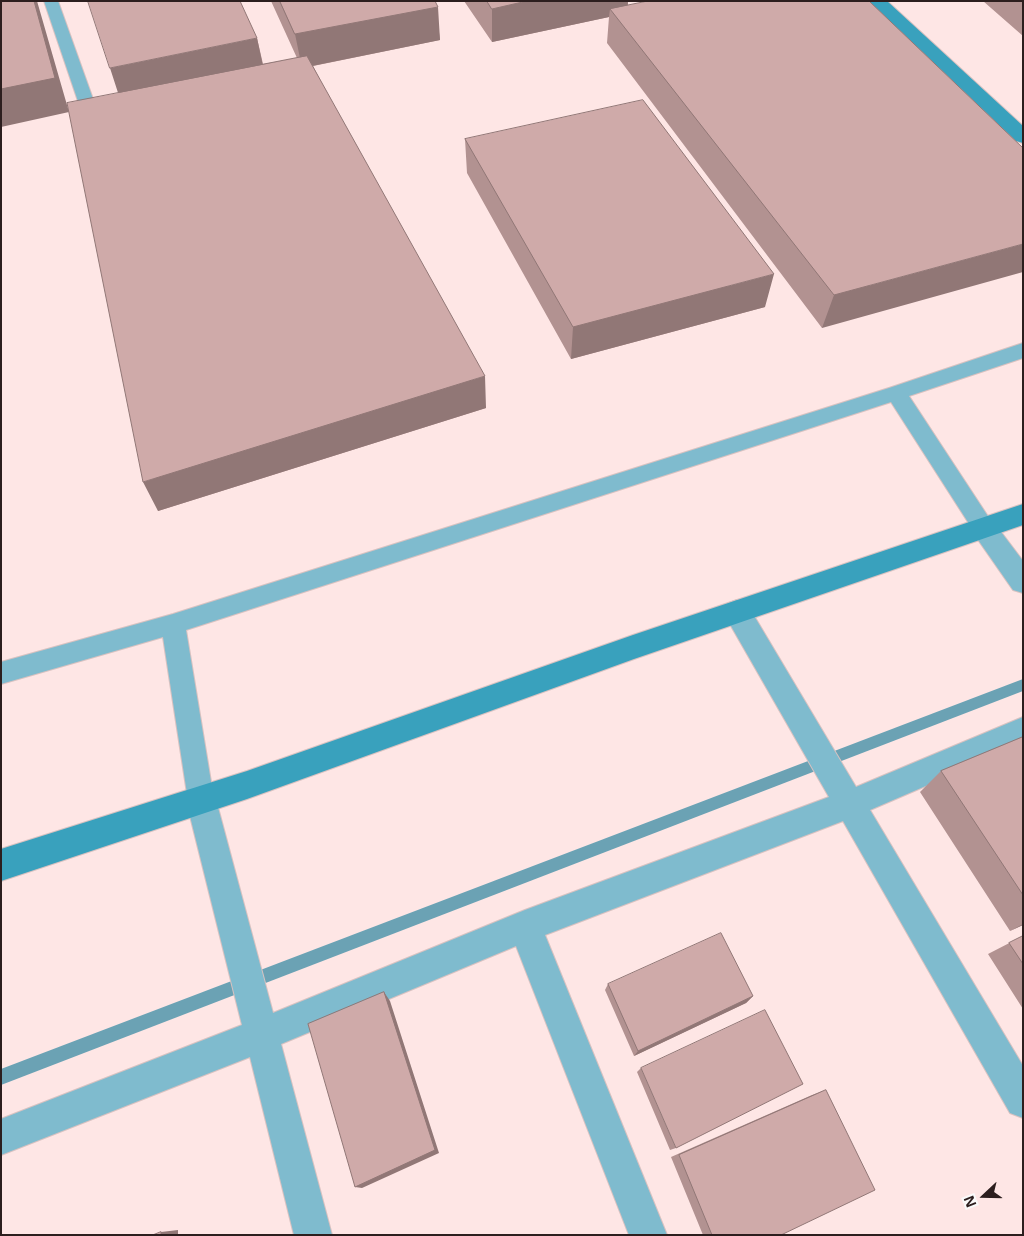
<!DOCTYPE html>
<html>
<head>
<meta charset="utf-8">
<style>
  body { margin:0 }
  #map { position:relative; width:1024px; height:1236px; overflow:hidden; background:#fee6e5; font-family:"Noto Sans",sans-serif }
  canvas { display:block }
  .frame { position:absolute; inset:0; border:2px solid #2c1e1e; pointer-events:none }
  .north { position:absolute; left:959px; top:1171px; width:50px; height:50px; -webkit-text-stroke:4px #fafafa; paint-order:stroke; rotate:249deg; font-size:14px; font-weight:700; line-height:20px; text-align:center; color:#2c1e1e }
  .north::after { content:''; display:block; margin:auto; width:18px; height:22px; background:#2c1e1e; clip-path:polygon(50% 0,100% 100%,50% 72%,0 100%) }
</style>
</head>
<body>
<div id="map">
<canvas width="1024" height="1236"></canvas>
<div class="frame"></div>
<div class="north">N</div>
</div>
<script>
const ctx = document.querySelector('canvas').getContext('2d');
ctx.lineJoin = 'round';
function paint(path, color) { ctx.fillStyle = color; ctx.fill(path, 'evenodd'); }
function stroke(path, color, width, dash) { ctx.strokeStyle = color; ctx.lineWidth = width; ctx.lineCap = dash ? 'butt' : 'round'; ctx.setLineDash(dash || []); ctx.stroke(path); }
paint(new Path2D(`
  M 1023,679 L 1023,691 L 1,1085 L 1,1069 Z`), '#6ba2b4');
const lane = new Path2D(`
  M 44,1 L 58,1 L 98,113 L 96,116 L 84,116 L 82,113 Z
  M 1023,343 L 1023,358 L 909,396 L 991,521 L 994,527 L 991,533 L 983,536 L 975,533 L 891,402 L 186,630 L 214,800 L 210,809 L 201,813 L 192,809 L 188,800 L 163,637 L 1,684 L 1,662 L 173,614 L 889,388 Z`);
const street = new Path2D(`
  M 983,516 L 992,520 L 1023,561 L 1023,593 L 1013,590 L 974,534 L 970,527 L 974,520 Z
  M 737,600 L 747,604 L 856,787 L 1023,717 L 1023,744 L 870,810 L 1023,1066 L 1023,1118 L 1010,1113 L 843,821 L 545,935 L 667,1235 L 629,1235 L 516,946 L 281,1044 L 332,1235 L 294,1235 L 250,1057 L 1,1155 L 1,1119 L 242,1025 L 186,800 L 190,790 L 201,785 L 212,790 L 216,800 L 273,1013 L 525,910 L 829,797 L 723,612 L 727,604 Z`);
const secondary = new Path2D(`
  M 869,1 L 887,1 L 1023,126 L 1023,143 L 1016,141 Z
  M 1023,504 L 1023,525 L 634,659 L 247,799 L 1,881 L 1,849 L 247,771 L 633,635 Z`);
stroke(lane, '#d8c2c1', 2);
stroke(street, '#d8c2c1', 2);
stroke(secondary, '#d8c2c1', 2);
paint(lane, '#7fbbce');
paint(street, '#7fbbce');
paint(secondary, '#39a1bd');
paint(new Path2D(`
  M 271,1 L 435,1 L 440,40 L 313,66 L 486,408 L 158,511 L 118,93 L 257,38 L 263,64 L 297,58 Z
  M 464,1 L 628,1 L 628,5 L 1023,148 L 822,328 L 607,43 L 609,17 L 492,42 Z
  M 983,1 L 1023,1 L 1023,36 Z
  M 465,139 L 765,307 L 571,359 L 467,173 Z
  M 1023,737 L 1023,925 L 1010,931 L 920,792 L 941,771 Z
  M 1023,936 L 1023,1009 L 988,954 Z
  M 608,984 L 753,996 L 746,1003 L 634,1056 L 605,990 Z
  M 641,1068 L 676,1148 L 670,1150 L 637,1072 Z
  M 826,1090 L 781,1235 L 703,1235 L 671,1157 L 812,1095 Z`), '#b29291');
paint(new Path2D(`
  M 34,1 L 37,1 L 69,112 L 1,127 L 1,89 Z
  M 527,1 L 628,1 L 627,13 L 610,9 L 609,17 L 492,42 L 492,9 Z
  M 438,7 L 440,40 L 302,68 L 295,34 Z
  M 257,38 L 264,71 L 121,102 L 110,68 Z
  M 1023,244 L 1023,272 L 822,328 L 834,295 Z
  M 774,274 L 765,307 L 571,359 L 573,327 Z
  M 485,376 L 486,408 L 158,511 L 143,482 Z
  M 1023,924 L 1023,925 L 1010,931 Z
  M 384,992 L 390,1001 L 439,1153 L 362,1188 L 355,1187 Z
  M 753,996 L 746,1003 L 634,1056 L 638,1051 Z
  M 178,1230 L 178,1235 L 161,1235 L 161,1232 Z`), '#917776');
const building = new Path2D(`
  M 1,1 L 34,1 L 55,78 L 1,89 Z
  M 88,1 L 240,1 L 257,38 L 110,68 Z
  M 280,1 L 435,1 L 438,7 L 295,34 Z
  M 487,1 L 527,1 L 492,9 Z
  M 648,1 L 869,1 L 1023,148 L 1023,244 L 834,295 L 610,9 Z
  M 307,56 L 485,376 L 143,482 L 67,103 Z
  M 643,100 L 774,274 L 573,327 L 465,139 Z
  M 1023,737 L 1023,895 L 941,771 Z
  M 721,933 L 753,996 L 638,1051 L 608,984 Z
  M 1023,936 L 1023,964 L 1009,943 Z
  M 384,992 L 435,1150 L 355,1187 L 308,1024 Z
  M 765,1010 L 803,1084 L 676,1148 L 641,1068 Z
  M 826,1090 L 875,1190 L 781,1235 L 712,1235 L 679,1155 Z
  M 161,1232 L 161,1235 L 153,1235 Z`);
paint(building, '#cfaaa9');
stroke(building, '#917776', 1);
</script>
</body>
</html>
